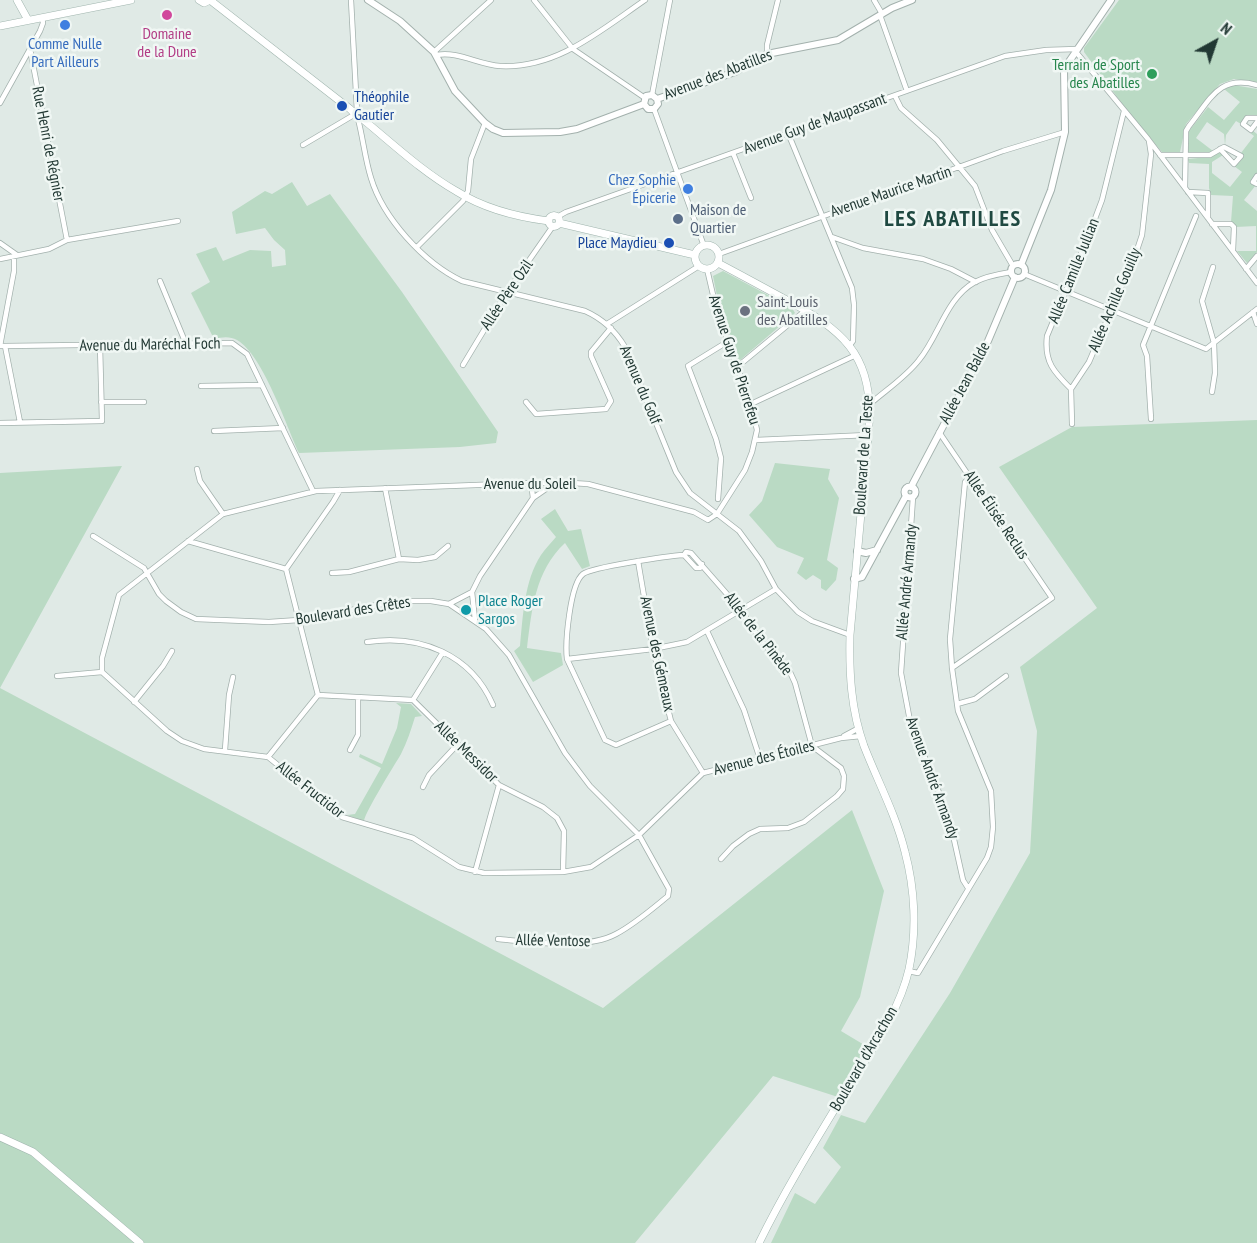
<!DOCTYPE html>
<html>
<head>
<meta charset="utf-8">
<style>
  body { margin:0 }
  #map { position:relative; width:1257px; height:1243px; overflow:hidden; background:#e0eae6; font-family:"PT Sans Narrow",sans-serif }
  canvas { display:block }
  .north { position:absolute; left:1185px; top:12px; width:60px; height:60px; -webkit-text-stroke:4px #f0f7f4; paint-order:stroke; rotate:40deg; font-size:16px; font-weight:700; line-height:24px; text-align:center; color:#223934 }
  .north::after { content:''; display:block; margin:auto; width:21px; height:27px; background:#223934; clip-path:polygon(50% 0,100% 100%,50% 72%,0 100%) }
</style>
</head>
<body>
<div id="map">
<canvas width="1257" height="1243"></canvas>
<div class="north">N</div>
</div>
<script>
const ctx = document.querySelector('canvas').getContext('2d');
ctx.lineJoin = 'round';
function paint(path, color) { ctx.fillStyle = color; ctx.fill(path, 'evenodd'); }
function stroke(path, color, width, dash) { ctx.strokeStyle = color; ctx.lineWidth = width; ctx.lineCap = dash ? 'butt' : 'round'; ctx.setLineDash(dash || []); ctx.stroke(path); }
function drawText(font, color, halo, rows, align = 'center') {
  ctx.font = font + ' "PT Sans Narrow",sans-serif'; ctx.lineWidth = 5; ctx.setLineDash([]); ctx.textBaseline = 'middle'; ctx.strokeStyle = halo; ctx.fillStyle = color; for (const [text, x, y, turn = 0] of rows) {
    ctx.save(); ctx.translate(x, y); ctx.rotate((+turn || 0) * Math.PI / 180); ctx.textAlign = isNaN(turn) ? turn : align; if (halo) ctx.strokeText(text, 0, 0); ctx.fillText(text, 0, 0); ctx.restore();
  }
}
paint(new Path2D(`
  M 1119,0 L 1257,0 L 1257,83 L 1234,79 L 1220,84 L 1186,124 L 1180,152 L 1162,152 L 1129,113 L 1084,52 L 1084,48 Z
  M 1233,85 L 1257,89 L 1257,117 L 1246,116 L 1241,124 L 1236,121 L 1226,135 L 1225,145 L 1224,134 L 1207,122 L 1196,138 L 1213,151 L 1208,153 L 1191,153 L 1188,152 L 1189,131 L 1208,107 L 1224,120 L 1240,102 L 1224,89 Z
  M 1252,130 L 1257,134 L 1257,174 L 1251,181 L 1256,185 L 1244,200 L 1257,211 L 1257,252 L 1247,263 L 1237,251 L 1256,251 L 1256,226 L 1236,227 L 1231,222 L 1233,196 L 1211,195 L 1209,188 L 1209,164 L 1189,163 L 1188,159 L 1208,157 L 1221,152 L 1223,155 L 1212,162 L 1212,173 L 1230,187 L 1242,172 L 1234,166 L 1243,156 L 1241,153 L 1254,136 L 1250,133 Z
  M 292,182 L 307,206 L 330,194 L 402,292 L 498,432 L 496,443 L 460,447 L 299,453 C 286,425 263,355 237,340 C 230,336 222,337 214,339 L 191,293 L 210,282 L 196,254 L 216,247 L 223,261 L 250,250 L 271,251 L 272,267 L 286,265 L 285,250 L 274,240 L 265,228 L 236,234 L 232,212 L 265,191 L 272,194 Z
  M 723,271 L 792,308 L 795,313 L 739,361 L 719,306 L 713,276 Z
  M 1257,420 L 1257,1243 L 771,1243 L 795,1193 L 815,1204 L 841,1167 L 823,1148 L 841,1115 L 865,1123 L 950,993 L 1030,853 L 1037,731 L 1020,667 L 1097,608 L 999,467 L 1072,427 Z
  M 775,463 L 830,469 L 828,479 L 839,498 L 827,560 L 838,568 L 836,580 L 826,591 L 821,588 L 821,580 L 813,575 L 806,580 L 797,573 L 804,558 L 777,547 L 749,515 L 762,501 Z
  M 122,466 L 0,688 L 603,1008 L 852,810 L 884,891 L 860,997 L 841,1031 L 866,1046 L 838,1097 L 773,1076 L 635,1243 L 0,1243 L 0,473 Z
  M 555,509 L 568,531 L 581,529 L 590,566 L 582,569 L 565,543 C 535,571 532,609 527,648 L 561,653 L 563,665 L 533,682 L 514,651 L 520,646 C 523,617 524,581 541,555 C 545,549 551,543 556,537 L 541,519 Z
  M 396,703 L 411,704 L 422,716 L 415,717 C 411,730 407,742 401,754 C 394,766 365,812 364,821 L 347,815 L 355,814 L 381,768 L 359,757 L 360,754 L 382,764 L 397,728 L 401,707 Z`), '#badac4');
const minor = new Path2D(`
  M 351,0 L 357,111
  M 534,0 L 573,49 L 645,98
  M 874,0 L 881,12 L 881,18 L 907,91
  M 30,49 L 67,240
  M 434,52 L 491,0
  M 1076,52 L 1148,139 L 1257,283
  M 767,54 L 767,45 L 778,0
  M 437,55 C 458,51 479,65 500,66 C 557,69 601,30 645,0
  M 652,95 L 670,0
  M 895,96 L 901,108 L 937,140 L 975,186 L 992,230 L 1013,266
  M 0,103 L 40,31 L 43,23 L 42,17
  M 654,109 L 704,246
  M 1257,118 L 1247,118 L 1243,124 L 1251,130 L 1257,122
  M 358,119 C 363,138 365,159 371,178 C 383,218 424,263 462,281 L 585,311 C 603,319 615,330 625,347 L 676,472 L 690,493 L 739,531 L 761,561 L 776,589 L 798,612 L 812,621 L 850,635
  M 788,133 L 852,288 L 854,305 L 853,341 L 850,345
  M 303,145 L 352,116
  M 733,153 L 751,198
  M 1160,155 L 1210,155 L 1224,147 L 1241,156 L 1234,164 L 1220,149
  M 1257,176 L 1253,182 L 1257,184
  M 1185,187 L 1186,131 L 1189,126 C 1210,100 1219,74 1257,85
  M 1188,192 L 1208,193 L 1208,218
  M 557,217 L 566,212 L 1005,56 L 1046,50 L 1077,49
  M 1212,224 L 1231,224 L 1234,227 L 1233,250
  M 832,237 L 863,248 L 923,259 L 951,269 L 976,282
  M 0,243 L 17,255
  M 417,247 L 463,201 L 468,191 L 471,159 L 485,123
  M 719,254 L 1003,151 L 1065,132
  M 0,259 L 49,249 L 67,240 L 178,221
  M 707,269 L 717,312 L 751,404 L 757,430 L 752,452 L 745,470 L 717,514 L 708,520 L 694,512 L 588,484 L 556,482 L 316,491 L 223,514 L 119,595 L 102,658 L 102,672 L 167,731 L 182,741 L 204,749 L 268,757 L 342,817 L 413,838 L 459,867 L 484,873 L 563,872 L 591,867 L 639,835 L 703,773 L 841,738 L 861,736
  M 1246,269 L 1257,256
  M 1024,274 L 1206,349 L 1257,309
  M 160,281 L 186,344
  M 1253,312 L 1257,324
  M 607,324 L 699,266
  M 0,346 L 14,271 L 14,256
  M 2,346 L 5,346 L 20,422
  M 5,346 L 232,343 L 247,354 L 313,491
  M 463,365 L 507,292 L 553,226
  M 737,367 L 806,310
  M 201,386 L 262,385
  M 1071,389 L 1089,362 L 1137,250 L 1142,235 L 1151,154 L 1149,141
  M 1212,392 L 1215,373 L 1214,343 L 1202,301 L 1213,267
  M 101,402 L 144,402
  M 526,402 L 536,414 L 606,409 L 611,401 L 591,356 L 591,352 L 611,328
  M 751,404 L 856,355
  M 870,404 C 886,390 906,377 919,360 C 939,336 946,298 975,282 C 986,276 999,274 1011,272
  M 1151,419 L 1147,356 L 1143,345 L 1196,216
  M 0,423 L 102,421 L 100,346
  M 1072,424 L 1071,389 C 1054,372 1044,362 1047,336 L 1090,232 L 1102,200 L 1124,111
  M 214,431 L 283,428
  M 939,432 L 1052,598 L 952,668
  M 756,440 L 868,435
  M 197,469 L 200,481 L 223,514
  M 531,482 L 533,498
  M 385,488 L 399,559
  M 913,497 L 901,673 L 910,721 L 949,817 L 963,880 L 968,888
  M 718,499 L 721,458 L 716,439 L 688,366 L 727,342
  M 93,536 L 144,568 L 159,594 L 166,601 L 181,612 L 196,619 L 269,622 L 299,620 L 398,601 L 431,601 L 449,604 L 486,629 L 509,655 L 565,753 L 590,786 L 639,835 L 669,889 L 668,896 C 652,909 635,924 616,934 C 587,950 531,942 498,939
  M 188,541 L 286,569
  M 684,555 L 696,568 L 700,568 L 702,564
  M 638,561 L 653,649 L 671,721 L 703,773
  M 332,573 L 349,572 L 399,559 L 418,560 L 435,557 L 448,546
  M 472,592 L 475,620
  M 449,604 L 472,592 L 480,576 L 533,498 L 556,482
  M 707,631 L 744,710 L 760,759
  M 367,642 C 420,634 471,654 493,705
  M 567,659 L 653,649 L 687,642 L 776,589
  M 57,676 L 102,672
  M 318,695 L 413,700 L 499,785 L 543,807 L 557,818 L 564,831 L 563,872
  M 413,700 L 443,652
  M 134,702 L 163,666 L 172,651
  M 957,704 L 975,699 L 1006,676
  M 671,721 L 616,745 L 605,740 L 567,659 C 565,642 570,584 583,574 C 592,567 669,556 684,555 L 686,552 L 691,553 L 741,610 L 761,641 L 790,672 L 795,683 L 812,746 L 841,768 L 844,776 L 843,789 L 837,796 L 804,822 L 788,828 L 760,829 L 749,834 L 733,846 L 721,859
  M 844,736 L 859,728
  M 225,750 L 229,695 L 233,677
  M 350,750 L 358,735 L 358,698
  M 268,757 L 318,695 L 286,569 L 333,502 L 340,490
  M 423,787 L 429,775 L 458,744
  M 475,872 L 499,785
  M 908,971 L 918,973 L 987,858 L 991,847 L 993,827 L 991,791 L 958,711 L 952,668 L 950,639 L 965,482 L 970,477`);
const tertiary = new Path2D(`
  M 368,0 L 400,21 L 434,52 L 455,91 L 485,123 L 493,129 L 503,133 L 560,132 L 577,129 L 644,104
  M 657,99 L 735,72 L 767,54 L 838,40 L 892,8 L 912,0
  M 644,104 L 648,109 L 654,109 L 658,104 L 657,99
  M 644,104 L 646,96 L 652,95 L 657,99
  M1011 271a7 7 0 1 1 14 0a7 7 0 1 1-14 0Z
  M 1021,265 L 1051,190 L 1065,132 L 1064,69 L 1111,0
  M904.5 492a5.5 5.5 0 1 1 11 0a5.5 5.5 0 1 1-11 0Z
  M 911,487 L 988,341 L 1015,277
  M 857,551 L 866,553 L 877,550
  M 854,579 L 862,577 L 906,496`);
const secondary = new Path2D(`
  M 17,0 L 28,20
  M 199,0 L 204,3 L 210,0
  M 210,0 L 350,109 L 353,112 L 359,111 L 360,117 C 391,142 421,171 456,191 C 483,208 517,217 549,221
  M 0,26 L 131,0
  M548.5 221a5.5 5.5 0 1 1 11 0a5.5 5.5 0 1 1-11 0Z
  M 559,223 L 695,255
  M695 257a12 12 0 1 1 24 0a12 12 0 1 1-24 0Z
  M 718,263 C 739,274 761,286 783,298 C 841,329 874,354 869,425 L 850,635 C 849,673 851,710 864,746 C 878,782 896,815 905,852 C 915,889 917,931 909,969 C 899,1013 870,1052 847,1089 C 816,1140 785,1190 759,1243
  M 0,1137 L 33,1152 L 140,1243`);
stroke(minor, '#a3b1ad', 6);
stroke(tertiary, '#a3b1ad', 8);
stroke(secondary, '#a0b5ae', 8);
stroke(minor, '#fff', 4.5);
stroke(tertiary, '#fff', 6);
stroke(secondary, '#fff', 7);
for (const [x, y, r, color] of [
  [167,15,6,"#d1479c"],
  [65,25,6,"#3f7fe0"],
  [1152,74,6,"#2e9e5b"],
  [342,106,6,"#1a4fb4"],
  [688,189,6,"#3f7fe0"],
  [678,219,6,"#5c6f8a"],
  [669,243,6,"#1a4fb4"],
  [745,311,6,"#6b7280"],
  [466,610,6,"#0f9aa8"]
]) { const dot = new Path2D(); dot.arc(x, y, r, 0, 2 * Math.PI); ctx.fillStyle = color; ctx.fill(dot); stroke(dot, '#f0f7f4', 2); }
drawText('16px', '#b23c85', '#f0f7f4', [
  ["Domaine",167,34],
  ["de la Dune",167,52]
]);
drawText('16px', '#366cbe', '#f0f7f4', [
  ["Comme Nulle",65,44],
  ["Part Ailleurs",65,62],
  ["Chez Sophie",676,180,"right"],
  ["Épicerie",676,198,"right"]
]);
drawText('16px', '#27864d', '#f0f7f4', [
  ["Terrain de Sport",1140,65],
  ["des Abatilles",1140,83]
], 'right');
drawText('16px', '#223934', '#f0f7f4', [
  ["Avenue des Abatilles",718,75,-21],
  ["Avenue Guy de Maupassant",815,124,-20],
  ["Rue Henri de Régnier",48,144,79],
  ["Avenue Maurice Martin",891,192,-19],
  ["Allée Camille Jullian",1074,271,-68],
  ["Allée Père Ozil",507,295,-56],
  ["Allée Achille Gouilly",1115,300,-67],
  ["Avenue du Maréchal Foch",150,345,-1],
  ["Avenue Guy de Pierrefeu",734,360,72],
  ["Allée Jean Balde",965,383,-62],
  ["Avenue du Golf",640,385,67],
  ["Boulevard de La Teste",864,455,-86],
  ["Avenue du Soleil",530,484],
  ["Allée Élisée Reclus",996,515,56],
  ["Allée André Armandy",907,582,-85],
  ["Boulevard des Crêtes",353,611,-9],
  ["Allée de la Pinède",758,634,52],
  ["Avenue des Gémeaux",657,654,78],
  ["Allée Messidor",466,752,44],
  ["Avenue des Étoiles",764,758,-14],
  ["Avenue André Armandy",932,778,70],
  ["Allée Fructidor",310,790,38],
  ["Allée Ventose",553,941,1],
  ["Boulevard d'Arcachon",864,1059,-60]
]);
drawText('16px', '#164399', '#f0f7f4', [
  ["Théophile",354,97],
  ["Gautier",354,115],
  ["Place Maydieu",657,243,"right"]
], 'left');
drawText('16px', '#4e5e75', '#f0f7f4', [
  ["Maison de",690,210],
  ["Quartier",690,228]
], 'left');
drawText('16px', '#5b616d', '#f0f7f4', [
  ["Saint-Louis",757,302],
  ["des Abatilles",757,320]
], 'left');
drawText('16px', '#0d838f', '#f0f7f4', [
  ["Place Roger",478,601],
  ["Sargos",478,619]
], 'left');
ctx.letterSpacing = '1.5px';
drawText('bold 22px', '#1f4941', '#f0f7f4', [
  ["LES ABATILLES",953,220]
]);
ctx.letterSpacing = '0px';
</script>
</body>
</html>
